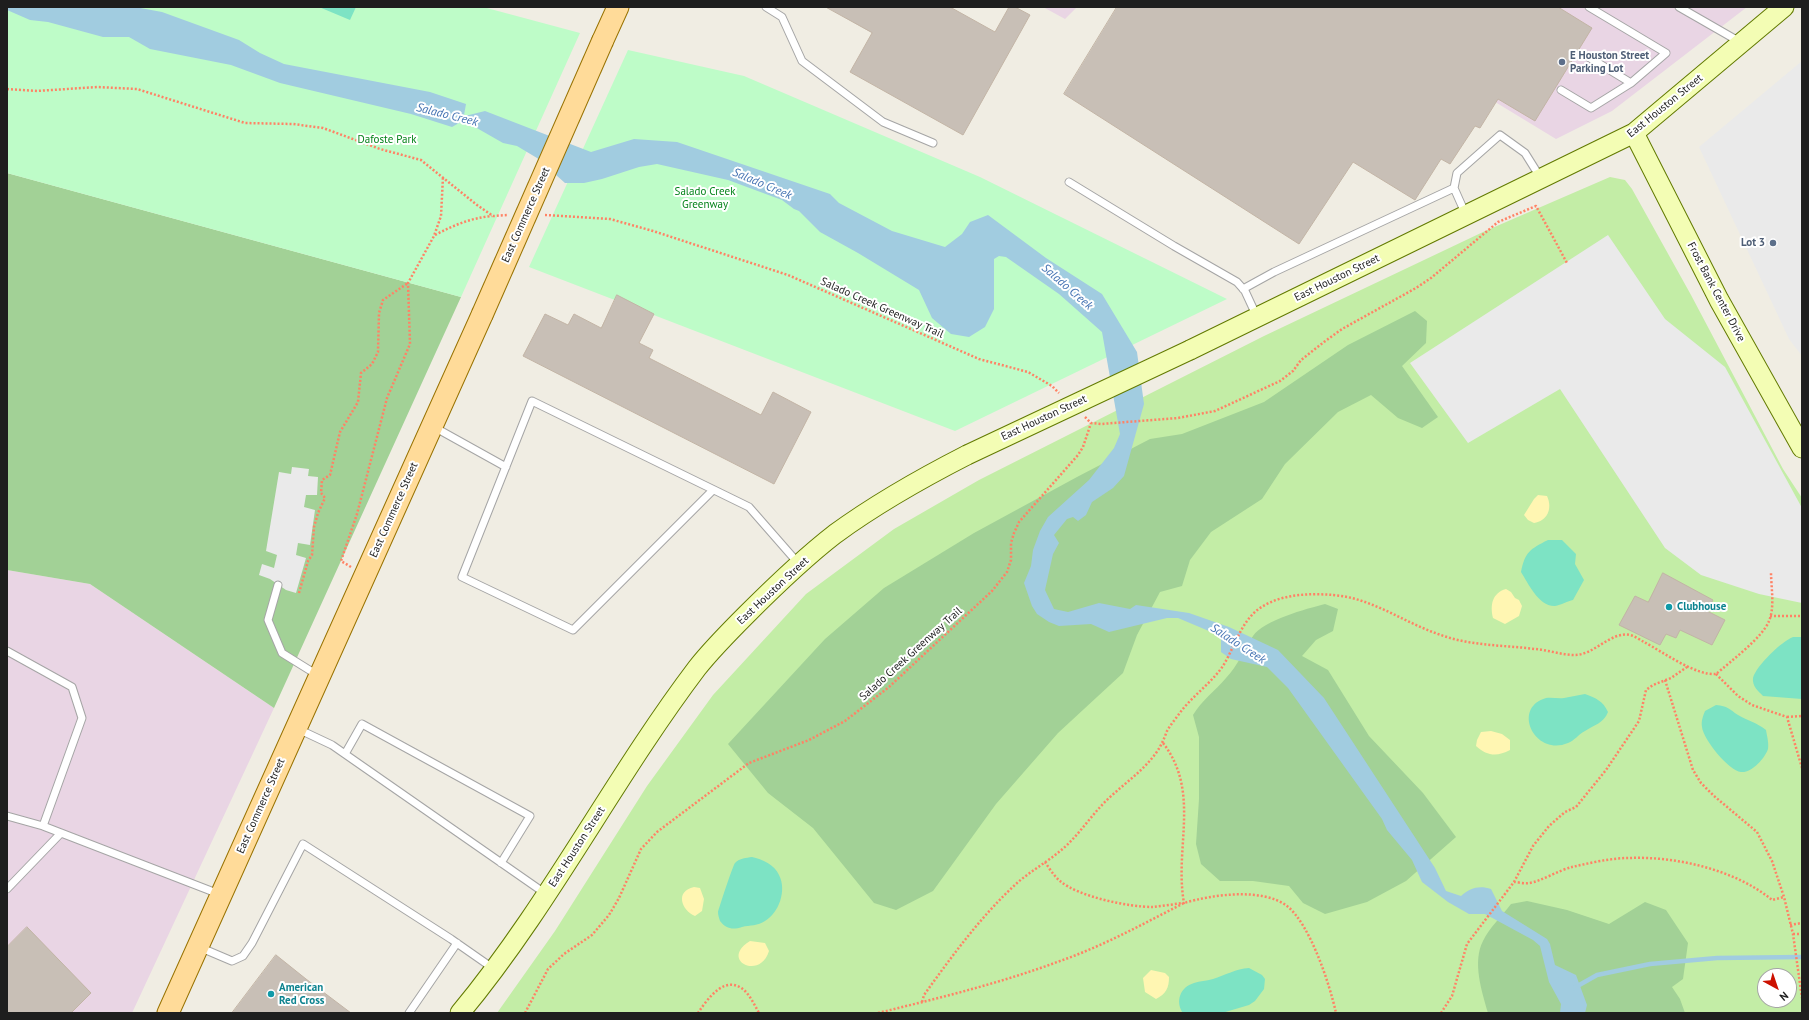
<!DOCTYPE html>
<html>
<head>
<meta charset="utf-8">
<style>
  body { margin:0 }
  #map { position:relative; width:1809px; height:1020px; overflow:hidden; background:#f0ede3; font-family:"PT Sans",sans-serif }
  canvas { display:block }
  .frame { position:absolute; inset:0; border:8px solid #1e1e1e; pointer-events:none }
  .north { position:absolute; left:1757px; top:968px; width:40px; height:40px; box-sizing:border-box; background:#fff; border:1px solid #a5a5a5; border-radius:50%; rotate:140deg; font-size:11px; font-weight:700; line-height:16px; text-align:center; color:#1e1e1e }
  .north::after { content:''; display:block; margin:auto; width:14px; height:18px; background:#c10; clip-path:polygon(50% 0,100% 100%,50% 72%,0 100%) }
</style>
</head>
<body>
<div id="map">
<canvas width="1809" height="1020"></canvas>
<div class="frame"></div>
<div class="north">N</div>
</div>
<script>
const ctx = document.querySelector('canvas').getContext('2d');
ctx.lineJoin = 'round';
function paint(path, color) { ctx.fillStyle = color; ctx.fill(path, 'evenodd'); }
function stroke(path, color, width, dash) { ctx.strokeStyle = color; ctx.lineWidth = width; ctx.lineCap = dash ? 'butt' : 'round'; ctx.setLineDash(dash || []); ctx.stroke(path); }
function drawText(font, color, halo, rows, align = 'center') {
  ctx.font = font + ' "PT Sans",sans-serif'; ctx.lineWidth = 4; ctx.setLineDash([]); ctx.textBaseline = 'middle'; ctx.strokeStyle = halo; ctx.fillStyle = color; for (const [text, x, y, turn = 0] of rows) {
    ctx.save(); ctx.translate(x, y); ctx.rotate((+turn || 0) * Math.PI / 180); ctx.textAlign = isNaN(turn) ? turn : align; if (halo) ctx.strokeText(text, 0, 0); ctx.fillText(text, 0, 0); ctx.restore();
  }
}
paint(new Path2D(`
  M 1043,7 L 1077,7 L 1065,19 Z
  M 1339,7 L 1747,7 L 1612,111 L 1556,139 Z
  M 7,570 L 90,584 L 274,708 L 132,1013 L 7,1013 Z`), '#e9d5e4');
paint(new Path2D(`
  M 1610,177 L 1625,180 L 1632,189 L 1691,295 L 1783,469 L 1802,498 L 1802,1013 L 497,1013 L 555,931 L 647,786 L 713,695 L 806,594 L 894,529 L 979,480 L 1264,336 L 1483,232 ZM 1765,976 L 1789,976 L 1789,1000 L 1765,1000 Z`), '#c3eda6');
paint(new Path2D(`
  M 7,173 L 461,297 L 274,708 L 90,584 L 7,570 Z
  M 1415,311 L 1427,321 L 1426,343 L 1402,366 L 1438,417 L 1422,428 L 1398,418 L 1371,395 L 1338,412 L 1285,464 L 1262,499 L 1211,532 L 1190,560 L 1182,586 L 1160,592 L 1137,635 L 1123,673 L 1058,733 L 996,804 L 933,891 L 896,910 L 874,903 L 813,828 L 768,793 L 728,744 L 825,639 L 884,588 L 974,533 L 1077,477 L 1150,439 L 1182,434 L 1264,402 L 1348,345 Z
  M 1325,604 L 1338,609 L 1333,631 L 1316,640 L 1302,656 L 1328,670 L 1369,736 L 1423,793 L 1456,837 L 1406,881 L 1367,902 L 1325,914 L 1303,903 L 1289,886 L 1253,881 L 1220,881 L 1201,864 L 1196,844 L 1199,799 L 1199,737 L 1193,715 C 1202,700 1215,691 1226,678 C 1237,667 1244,650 1253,636 C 1264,620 1306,609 1325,604 Z
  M 1527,901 L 1567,910 L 1609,924 L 1645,902 L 1666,910 L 1688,943 L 1683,979 L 1672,987 L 1680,999 L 1685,1013 L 1488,1013 C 1482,992 1472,962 1483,941 C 1489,928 1502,916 1511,904 Z`), '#a2d196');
paint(new Path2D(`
  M 1538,495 L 1547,496 C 1553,509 1547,521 1534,523 L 1528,520 L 1524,515 L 1534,499 Z
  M 1506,589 L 1511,592 L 1515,598 L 1519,600 L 1522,606 L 1519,616 L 1505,624 L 1493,618 C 1490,605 1492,593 1506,589 Z
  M 1491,731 L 1502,734 L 1510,740 L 1510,750 C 1497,757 1487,756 1476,746 L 1477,740 L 1481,732 Z
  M 694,887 L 700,888 L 704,899 L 702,911 L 695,916 C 681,910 675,891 694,887 Z
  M 750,941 L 765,943 L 769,951 C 760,981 719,960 750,941 Z
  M 1151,970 L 1165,973 L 1169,977 C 1169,988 1166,994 1156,999 L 1145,992 L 1143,978 Z`), '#fff6b2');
paint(new Path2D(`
  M 7,7 L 483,7 L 580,33 L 461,297 L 7,173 Z
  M 628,50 L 744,76 L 980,177 L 1227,299 L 955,431 L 529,267 Z`), '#befcc8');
paint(new Path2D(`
  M 319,7 L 356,7 L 350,20 Z
  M 1548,540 L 1562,540 L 1576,554 L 1575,564 L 1584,580 L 1573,600 C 1568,601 1561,605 1555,606 C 1539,607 1528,583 1521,572 C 1525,552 1530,549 1548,540 Z
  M 1793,637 L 1802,637 L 1802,699 L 1763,696 C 1758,691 1752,686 1753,678 C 1756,666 1782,641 1793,637 Z
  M 1585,694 C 1596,698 1603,701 1608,712 C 1604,723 1594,725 1585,731 C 1579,734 1574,741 1568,743 C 1535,757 1511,708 1546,698 C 1552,697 1558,699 1564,698 C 1571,697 1578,695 1585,694 Z
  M 1716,705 C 1728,706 1729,709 1738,715 C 1748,721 1756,722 1766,730 C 1767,736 1769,743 1768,749 C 1765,758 1752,773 1741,772 C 1729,771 1703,739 1702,727 C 1701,721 1703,716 1705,711 Z
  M 752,857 C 762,859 775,865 779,875 C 787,890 779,913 765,921 C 758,926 750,925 742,927 C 733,930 726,929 720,921 C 719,918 718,915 718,912 C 719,908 733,865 735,863 C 740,858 746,858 752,857 Z
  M 1249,968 L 1262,975 L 1265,979 L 1264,989 L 1255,1001 L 1249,1005 L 1222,1013 L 1183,1013 C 1175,1002 1180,987 1194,983 C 1200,981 1206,981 1213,979 C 1225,975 1236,969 1249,968 Z`), '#7de3c4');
paint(new Path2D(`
  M 1802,61 L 1802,356 L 1789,339 L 1699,147 Z
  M 1608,235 L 1665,319 L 1725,367 L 1802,508 L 1802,603 L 1759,594 L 1701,575 L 1665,548 L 1560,389 L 1468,443 L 1410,363 Z
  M 292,467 L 309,469 L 308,476 L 318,477 L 317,495 L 306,495 L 304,507 L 315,510 L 310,545 L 298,543 L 296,555 L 306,558 L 296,593 L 286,590 L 270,579 L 259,575 L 262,564 L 274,568 L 277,555 L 266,551 L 279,472 L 291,474 Z`), '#eaeaea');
paint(new Path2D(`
  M 7,7 L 135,7 L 162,12 L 239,40 L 260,53 L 284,64 L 430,92 L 466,104 L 464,115 L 469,115 L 485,111 L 591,152 L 634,139 L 677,142 L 830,194 L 839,203 L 892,231 L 945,247 L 962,234 L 970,222 L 988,215 L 1046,258 L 1102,294 L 1137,352 L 1144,404 L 1124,476 L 1113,488 L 1092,502 L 1086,515 L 1078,521 L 1073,517 L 1067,519 L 1054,535 L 1059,543 L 1053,554 L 1045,590 L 1054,609 L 1068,612 L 1099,603 L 1130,609 L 1136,605 L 1189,613 L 1229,627 L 1278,650 L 1324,698 L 1435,868 L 1446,891 L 1461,896 C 1470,888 1479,885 1491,889 L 1502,911 L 1547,939 L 1550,944 L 1555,965 L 1576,975 L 1587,1005 L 1585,1013 L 1560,1013 L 1561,1004 L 1549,982 L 1540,946 L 1533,940 L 1485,914 L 1469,914 L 1448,902 L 1422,882 L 1412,860 L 1387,830 L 1382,819 L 1288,688 L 1267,667 L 1231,659 L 1221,652 L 1221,640 L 1216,634 L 1178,618 L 1167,618 L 1109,632 L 1091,624 L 1059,626 L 1049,622 L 1037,614 L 1032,606 L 1024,583 L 1031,566 L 1033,550 L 1040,531 L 1048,517 L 1089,480 L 1114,448 L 1120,434 L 1102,332 L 1059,294 L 1006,257 L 999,256 L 994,259 L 994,309 L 985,327 L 969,337 L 951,334 L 932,318 L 919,290 L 858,253 L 820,232 L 799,211 L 794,209 L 782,200 L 728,180 L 657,164 L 639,167 L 602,179 L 584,183 L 565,183 L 537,158 L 517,146 L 503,143 L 468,123 L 459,123 L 452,127 L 411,114 L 280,83 L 231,65 L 150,49 L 129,37 L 103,37 L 48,22 L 30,20 L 7,10 Z`), '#a1cce0');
stroke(new Path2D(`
  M 1574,988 L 1597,975 L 1650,964 L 1717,958 L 1802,957`), '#a1cce0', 4.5);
const building = new Path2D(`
  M 826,7 L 950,7 L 995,32 L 1009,7 L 1015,7 L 1030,15 L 963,135 L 850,72 L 872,33 Z
  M 1117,7 L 1558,7 L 1592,28 L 1535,121 L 1498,99 L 1480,128 L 1475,126 L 1450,164 L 1441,159 L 1415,200 L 1353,162 L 1299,244 L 1064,94 Z
  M 617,295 L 654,314 L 639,343 L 653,350 L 649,358 L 761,415 L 773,392 L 811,412 L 774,484 L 523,356 L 545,314 L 568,325 L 574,314 L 601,328 Z
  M 1663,573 L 1713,600 L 1707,611 L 1725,620 L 1712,645 L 1680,630 L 1676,638 L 1666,634 L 1660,645 L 1619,625 L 1635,596 L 1648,602 Z
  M 27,927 L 91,993 L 71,1013 L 7,1013 L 7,947 Z
  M 276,955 L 306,979 L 351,1013 L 232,1013 Z`);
paint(building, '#c8bfb6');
stroke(building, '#c2b4a5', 1);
const service = new Path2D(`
  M 766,7 L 782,17 L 802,61 L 883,122 L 933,143
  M 1679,7 L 1740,42
  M 1585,55 L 1631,83 L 1666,53 L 1589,7
  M 1561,90 L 1591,108 L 1631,83
  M 1069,182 L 1174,246 L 1237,282 L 1245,291 L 1257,317
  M 1466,215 L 1454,188 L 1457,173 L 1500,135 L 1525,153 L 1540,177
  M 1243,289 L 1274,272 L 1454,188
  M 434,427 L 506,467
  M 713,490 L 573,630 L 462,577 L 532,401 L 749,507 L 798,563
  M 278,585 L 268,620 L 282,653 L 319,676
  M 7,651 L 72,687 L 82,718 L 43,826 L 219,894
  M 298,729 L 332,745 L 546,894
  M 345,754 L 362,724 L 530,816 L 501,863
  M 7,816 L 43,826
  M 7,889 L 61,833
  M 199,947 L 232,961 L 243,956 L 252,943 L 303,844 L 451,939 L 494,969
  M 409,1013 L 457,943`);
const secondary = new Path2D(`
  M 1634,133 L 1719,300 L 1802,448
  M 1190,350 L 1634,133 L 1784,7
  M 460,1013 C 549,906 613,779 697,668 C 712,649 730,631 747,614 C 775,586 804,558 835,534 C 876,504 922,478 967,455`);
const primary = new Path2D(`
  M 603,40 L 618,7
  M 168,1013 L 482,315`);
stroke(service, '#a5a5a5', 9);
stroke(secondary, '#627a00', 21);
stroke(primary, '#987200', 23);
stroke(new Path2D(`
  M 7,89 L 37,91 L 97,87 L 137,89 L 245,123 L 293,124 L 323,128 L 380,149 L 421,160 L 477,205 L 493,216 L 508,215
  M 545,215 L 610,219 L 653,231 L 788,275 L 979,359 L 1028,372 L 1052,386 L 1059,393
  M 435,235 C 454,225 471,218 492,216
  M 1085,417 L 1091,423 L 1101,424 L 1178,418 L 1215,411 L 1280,381 L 1293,371 L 1301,360 L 1324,342 L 1342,329 L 1416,288 L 1431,278 L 1498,222 L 1536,206 L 1567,263
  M 351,567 L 341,561 L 357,514 L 387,398 L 410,344 L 408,283 L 434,236 L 441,216 L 443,177
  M 299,593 L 308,561 L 312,555 L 314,527 L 318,513 L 325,498 L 321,493 L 322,480 L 330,475 L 340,432 L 358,402 L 361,373 L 372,364 L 378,352 L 379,313 L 383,300 L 408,283
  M 1770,616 L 1802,616
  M 1716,674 L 1738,696 L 1752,705 L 1787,717 L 1802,768
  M 1665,680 L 1693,770 L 1701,783 L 1714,796 L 1757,832 L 1772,861 L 1784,897 L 1793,934 L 1802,998
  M 1787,717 L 1802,716
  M 1045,862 C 1049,868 1054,876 1060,881 C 1079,897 1129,907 1153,907 C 1163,906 1174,904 1184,903 C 1174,848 1201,792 1163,743
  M 1514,882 C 1518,882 1524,884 1529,883 C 1540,882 1559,870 1572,867 C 1590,863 1610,858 1629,858 C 1676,856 1736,870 1772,900 L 1784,897
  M 1790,925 L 1802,923
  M 1793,934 L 1802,934
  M 922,1002 L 924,995 C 952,956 981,916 1017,883 C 1033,869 1053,859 1069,843 C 1083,829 1094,812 1109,798 C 1125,783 1143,771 1156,753 C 1161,746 1164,739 1167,731 C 1171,724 1177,717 1182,710 C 1194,695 1211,683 1223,666 C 1234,648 1240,625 1256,611 C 1277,594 1308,593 1333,595 C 1373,598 1404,623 1441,635 C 1471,646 1503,645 1535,649 C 1548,650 1562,655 1575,655 C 1594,655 1611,631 1630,635 C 1635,636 1640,640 1644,642 C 1663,652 1696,676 1716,674 C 1730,662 1763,637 1769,621 C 1775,607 1771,587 1771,572
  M 525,1013 L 548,969 L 564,954 L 592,935 L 609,915 L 619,898 L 641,849 L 657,832 L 749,763 L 809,740 L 845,721 L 889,687 L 992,591 L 1007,572 L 1011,560 L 1011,543 L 1014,533 L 1019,522 L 1078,455 L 1083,447 L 1091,423
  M 698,1013 C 708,998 726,973 745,991 C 751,997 755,1006 759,1013
  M 878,1013 C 939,998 1001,983 1060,961 C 1103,946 1143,924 1184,903 C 1211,895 1262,887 1287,906 C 1310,924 1330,985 1336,1013
  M 1441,1013 L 1452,996 L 1467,944 L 1514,882 L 1533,846 L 1549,826 L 1565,812 L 1576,807 L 1606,770 L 1639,721 L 1646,690 L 1653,685 L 1671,678 L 1687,667`), '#ff8265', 2.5, [2, 2]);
stroke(service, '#fff', 7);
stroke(secondary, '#f3fdb4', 19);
stroke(primary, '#ffdb99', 21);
const secondaryBridge = new Path2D(`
  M 967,455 L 1190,350`);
const primaryBridge = new Path2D(`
  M 482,315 L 603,40`);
stroke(secondaryBridge, '#627a00', 21, []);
stroke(primaryBridge, '#987200', 23, []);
stroke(secondaryBridge, '#f3fdb4', 19);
stroke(primaryBridge, '#ffdb99', 21);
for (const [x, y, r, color] of [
  [1562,62,4,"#5c6f8a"],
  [1773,243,4,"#5c6f8a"],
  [1669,607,4,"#0f9aa8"],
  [271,994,4,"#0f9aa8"]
]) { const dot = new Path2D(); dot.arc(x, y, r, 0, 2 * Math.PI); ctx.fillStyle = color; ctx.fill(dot); stroke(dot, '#fff', 1.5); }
drawText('bold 11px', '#4e5e75', '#fff', [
  ["E Houston Street",1570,56],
  ["Parking Lot",1570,69],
  ["Lot 3",1765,243,"right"]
], 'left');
drawText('11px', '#1e1e1e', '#fff', [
  ["East Houston Street",1665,106,-39],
  ["East Commerce Street",526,215,-66],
  ["East Houston Street",1337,278,-26],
  ["Frost Bank Center Drive",1716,292,62],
  ["Salado Creek Greenway Trail",882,308,24],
  ["East Houston Street",1044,418,-25],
  ["East Commerce Street",394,510,-66],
  ["East Houston Street",773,591,-43],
  ["Salado Creek Greenway Trail",911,654,-42],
  ["East Commerce Street",261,806,-66],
  ["East Houston Street",577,847,-57]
]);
drawText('11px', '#05831a', '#fff', [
  ["Dafoste Park",387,140],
  ["Salado Creek",705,192],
  ["Greenway",705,205]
]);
drawText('bold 11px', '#0d838f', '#fff', [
  ["Clubhouse",1677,607],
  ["American",279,988],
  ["Red Cross",279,1001]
], 'left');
drawText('italic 12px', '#4573b3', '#fff', [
  ["Salado Creek",447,115,14],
  ["Salado Creek",762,184,23],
  ["Salado Creek",1067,287,41],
  ["Salado Creek",1238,644,33]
]);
</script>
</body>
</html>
